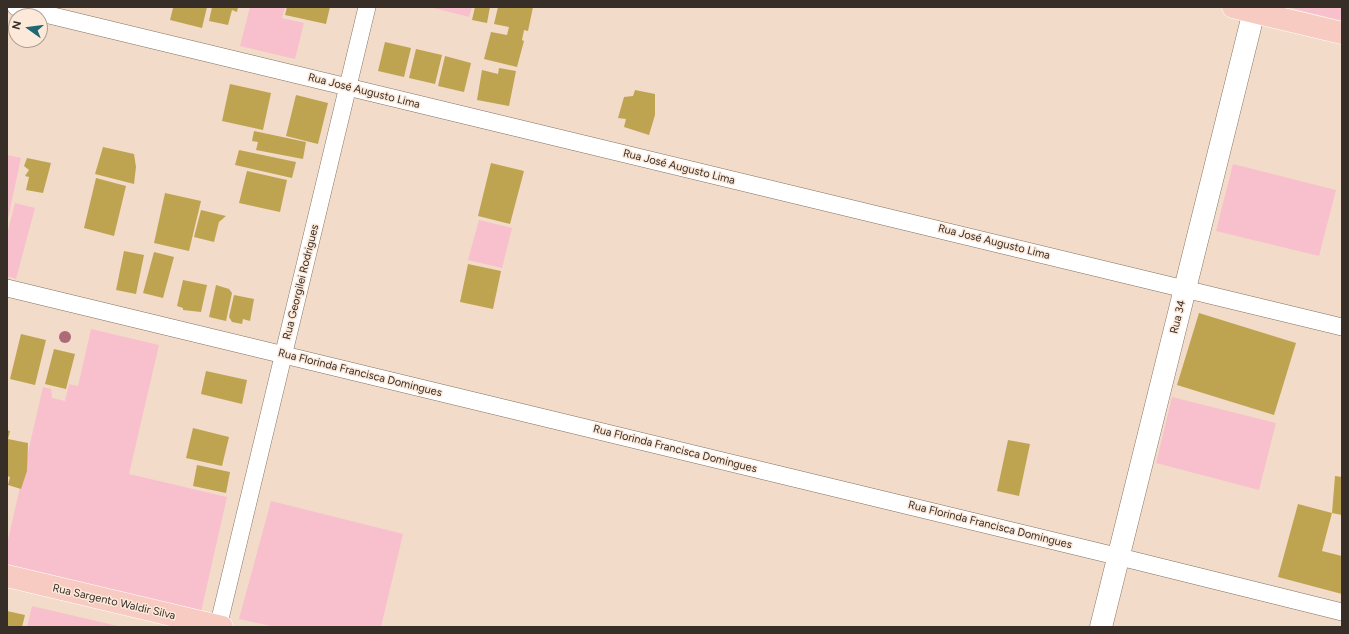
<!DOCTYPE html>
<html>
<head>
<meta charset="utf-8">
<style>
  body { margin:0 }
  #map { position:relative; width:1349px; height:634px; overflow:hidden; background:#f2dbc8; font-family:Figtree,sans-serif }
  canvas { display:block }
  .frame { position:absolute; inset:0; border:8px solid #372e27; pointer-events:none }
  .north { position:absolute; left:8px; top:8px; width:40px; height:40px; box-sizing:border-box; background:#fce9da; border:1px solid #ad9e92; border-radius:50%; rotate:284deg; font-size:11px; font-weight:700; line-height:16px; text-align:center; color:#372e27 }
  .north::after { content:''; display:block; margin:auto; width:14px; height:18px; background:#1e6773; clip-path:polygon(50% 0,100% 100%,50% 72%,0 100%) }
</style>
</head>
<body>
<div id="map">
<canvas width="1349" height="634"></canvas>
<div class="frame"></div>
<div class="north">N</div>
</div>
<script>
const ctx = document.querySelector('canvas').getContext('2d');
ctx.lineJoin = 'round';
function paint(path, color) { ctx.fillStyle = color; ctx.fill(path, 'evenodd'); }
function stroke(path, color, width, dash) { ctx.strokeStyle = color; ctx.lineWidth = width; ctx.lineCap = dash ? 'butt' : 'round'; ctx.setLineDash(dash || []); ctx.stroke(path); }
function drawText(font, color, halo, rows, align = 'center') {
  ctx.font = font + ' Figtree,sans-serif'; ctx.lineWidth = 3; ctx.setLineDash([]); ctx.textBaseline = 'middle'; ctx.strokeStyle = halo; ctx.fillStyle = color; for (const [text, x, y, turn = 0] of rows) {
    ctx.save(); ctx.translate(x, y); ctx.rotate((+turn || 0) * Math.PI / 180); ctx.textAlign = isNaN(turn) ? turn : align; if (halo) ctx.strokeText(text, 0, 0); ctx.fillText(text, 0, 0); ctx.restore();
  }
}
paint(new Path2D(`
  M 250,7 L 285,7 L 282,18 L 304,23 L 295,59 L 240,46 Z
  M 430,7 L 472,7 L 469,17 Z
  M 1288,7 L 1342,7 L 1342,21 Z
  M 7,155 L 21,158 L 7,223 Z
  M 1233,164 L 1336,190 L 1319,256 L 1216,231 Z
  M 15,203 L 35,208 L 16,279 L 7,276 L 7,234 Z
  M 479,220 L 512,228 L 502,268 L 468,260 Z
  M 91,329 L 159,345 L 129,474 L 227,497 L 201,612 L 7,567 L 7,544 L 43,387 L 51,389 L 52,398 L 65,401 L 69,384 L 78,386 Z
  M 1172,397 L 1276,423 L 1259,490 L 1156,463 Z
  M 271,501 L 403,534 L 381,627 L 276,627 L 239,619 Z
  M 32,606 L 122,627 L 27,627 Z`), '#f8c0cd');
paint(new Path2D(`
  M 181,7 L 207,7 L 202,28 L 170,20 L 173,8 Z
  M 212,7 L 238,7 L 237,12 L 232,10 L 228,25 L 209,21 Z
  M 287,7 L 330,7 L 326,24 L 285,15 Z
  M 475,7 L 490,7 L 487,23 L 472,20 Z
  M 498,7 L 533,7 L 528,31 L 524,30 L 522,40 L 524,41 L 517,67 L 484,59 L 491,32 L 507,35 L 509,27 L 494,24 Z
  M 385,42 L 411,48 L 404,77 L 378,71 Z
  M 416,49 L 442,55 L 435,84 L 409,78 Z
  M 445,56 L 471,63 L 464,92 L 438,86 Z
  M 499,68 L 516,71 L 509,106 L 477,100 L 482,70 L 498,74 Z
  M 230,84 L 271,93 L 263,130 L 222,121 Z
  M 635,90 L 655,94 L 655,115 L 649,135 L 624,127 L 626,119 L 618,118 L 624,97 L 633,96 Z
  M 296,95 L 328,103 L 318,144 L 286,136 Z
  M 254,131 L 306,142 L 303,159 L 256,150 L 258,142 L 252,141 Z
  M 103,147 L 134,154 L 136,167 L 134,184 L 95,174 Z
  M 239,150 L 296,162 L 292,178 L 235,165 Z
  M 27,158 L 51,163 L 43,193 L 26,190 L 29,177 L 25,176 L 29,170 L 24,166 Z
  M 491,163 L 524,171 L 510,224 L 478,216 Z
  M 247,171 L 287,180 L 280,212 L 239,203 Z
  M 96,178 L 126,186 L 114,236 L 84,228 Z
  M 165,193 L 201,201 L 189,251 L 154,243 Z
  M 201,210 L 226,216 L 219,222 L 214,242 L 194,237 Z
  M 124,251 L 144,255 L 136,294 L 116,290 Z
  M 154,252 L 174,257 L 163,298 L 143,293 Z
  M 468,264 L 501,271 L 493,309 L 460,302 Z
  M 183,280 L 207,285 L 201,312 L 183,310 L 183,308 L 177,306 Z
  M 216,285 L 229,289 L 232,293 L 226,321 L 209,317 Z
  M 234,295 L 254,299 L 250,321 L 243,319 L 242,324 L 232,322 L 229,317 Z
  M 1199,313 L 1296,343 L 1274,415 L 1177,385 Z
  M 21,334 L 46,340 L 35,385 L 10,379 Z
  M 54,349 L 75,354 L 66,389 L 45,384 Z
  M 206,371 L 247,380 L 242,404 L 201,394 Z
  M 193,428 L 229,437 L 222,466 L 186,458 Z
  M 7,430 L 10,431 L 8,439 L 28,443 L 27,471 L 21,489 L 8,485 L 10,477 L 7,476 Z
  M 1008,440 L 1030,444 L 1019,496 L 997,491 Z
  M 197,465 L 230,472 L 226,493 L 193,486 Z
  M 1335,476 L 1342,477 L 1342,515 L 1332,513 Z
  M 1298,504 L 1332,513 L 1322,551 L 1342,556 L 1342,594 L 1278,577 Z
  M 7,611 L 25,615 L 22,627 L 7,627 Z`), '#bea451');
const street = new Path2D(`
  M 16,7 L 1342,327
  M 7,288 L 1120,557 L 1342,612
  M 218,627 L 367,7`);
const secondary = new Path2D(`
  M 1101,627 L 1255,7`);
const primary = new Path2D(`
  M 1233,7 L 1342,33
  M 7,576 L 222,627`);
stroke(street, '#857160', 18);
stroke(secondary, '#857160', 23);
stroke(primary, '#fff', 23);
stroke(street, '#fff', 17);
stroke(secondary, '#fff', 22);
stroke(primary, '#f7cbc1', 22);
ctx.fillStyle = '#ad6a79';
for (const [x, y] of [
  [65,337]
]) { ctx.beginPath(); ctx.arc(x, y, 6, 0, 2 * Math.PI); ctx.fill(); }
drawText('11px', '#372e27', '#fce9da', [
  ["Rua José Augusto Lima",364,91,14],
  ["Rua José Augusto Lima",679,167,14],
  ["Rua José Augusto Lima",994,242,14],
  ["Rua Georgilei Rodrigues",301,282,-76],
  ["Rua 34",1178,317,-76],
  ["Rua Florinda Francisca Domingues",360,373,14],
  ["Rua Florinda Francisca Domingues",675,449,14],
  ["Rua Florinda Francisca Domingues",990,525,14],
  ["Rua Sargento Waldir Silva",114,602,13]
]);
</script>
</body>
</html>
